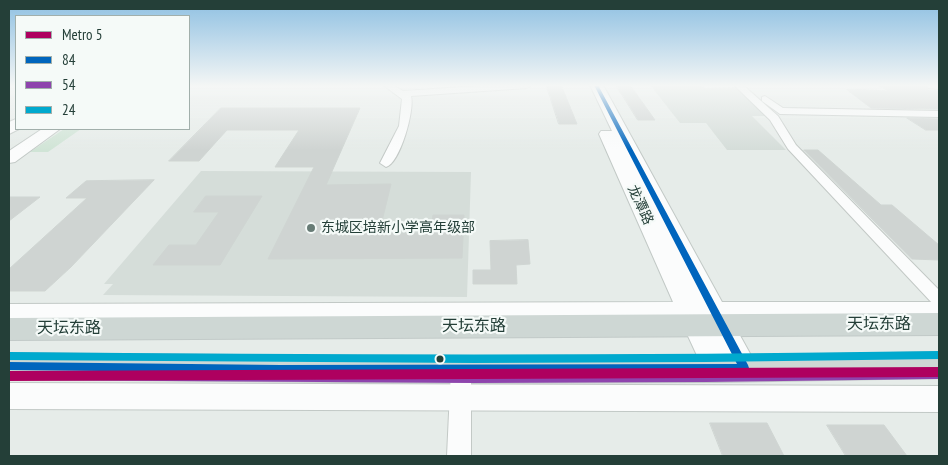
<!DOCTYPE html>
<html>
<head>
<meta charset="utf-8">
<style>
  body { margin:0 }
  #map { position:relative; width:948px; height:465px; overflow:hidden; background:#e6ece9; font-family:"PT Sans Narrow",sans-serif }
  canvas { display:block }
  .frame { position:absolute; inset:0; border:10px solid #243f38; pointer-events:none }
  .legend { position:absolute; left:15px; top:15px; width:175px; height:115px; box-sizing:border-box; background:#f5faf8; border:1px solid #a1afab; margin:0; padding:6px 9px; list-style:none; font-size:15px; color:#243f38 }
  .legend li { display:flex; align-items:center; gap:10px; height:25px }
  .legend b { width:25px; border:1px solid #a1afab }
</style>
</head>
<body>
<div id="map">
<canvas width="948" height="465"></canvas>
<div class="frame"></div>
<ul class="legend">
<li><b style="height:6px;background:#ae005f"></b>Metro 5</li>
<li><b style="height:6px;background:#0065bd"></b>84</li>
<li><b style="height:6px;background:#8e44ad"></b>54</li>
<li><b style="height:6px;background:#00a9ce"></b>24</li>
</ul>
</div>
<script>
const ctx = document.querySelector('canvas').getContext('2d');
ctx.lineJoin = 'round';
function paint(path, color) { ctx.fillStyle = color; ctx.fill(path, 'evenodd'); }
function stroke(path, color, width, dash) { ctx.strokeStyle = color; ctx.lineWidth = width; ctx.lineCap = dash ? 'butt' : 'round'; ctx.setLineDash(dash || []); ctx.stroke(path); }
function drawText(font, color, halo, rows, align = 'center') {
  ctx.font = font + ' "PT Sans Narrow","Noto Sans SC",sans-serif'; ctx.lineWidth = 4.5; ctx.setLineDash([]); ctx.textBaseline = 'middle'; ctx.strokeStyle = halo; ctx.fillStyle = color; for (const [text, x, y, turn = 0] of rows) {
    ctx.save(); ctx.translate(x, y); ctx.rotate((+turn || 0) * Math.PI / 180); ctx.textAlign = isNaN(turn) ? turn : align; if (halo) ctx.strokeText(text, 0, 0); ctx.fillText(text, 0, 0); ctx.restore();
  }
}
paint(new Path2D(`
  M 650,85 L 701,85 L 705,88 L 738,87 L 767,116 L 752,116 L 786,150 L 727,150 L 706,123 L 680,123 Z
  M 201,171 L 471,172 L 467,297 L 103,295 L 113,284 L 104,284 Z`), '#d5ddd9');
paint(new Path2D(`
  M 64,129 L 81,129 L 48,152 L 30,152 Z`), '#d0e4d6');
const building = new Path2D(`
  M 616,85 L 630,85 L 655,120 L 638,120 Z
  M 878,85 L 925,85 L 928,90 L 939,91 L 939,109 L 871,108 L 846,89 L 888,91 Z
  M 547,87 L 562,87 L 577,124 L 559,124 Z
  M 221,108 L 360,108 L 326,185 L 391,184 L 379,233 L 431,233 L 433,215 L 464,215 L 462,258 L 268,259 L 314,167 L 275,167 L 299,130 L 227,130 L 199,161 L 169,161 Z
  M 907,118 L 939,119 L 939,130 L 926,130 Z
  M 804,150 L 818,150 L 881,205 L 892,205 L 939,245 L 939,260 L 912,259 Z
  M 154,180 L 71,267 L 45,291 L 9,291 L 9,269 L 87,198 L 66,198 L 86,181 Z
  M 206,196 L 262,196 L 220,265 L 153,265 L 169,245 L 196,245 L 219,212 L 194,212 Z
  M 9,197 L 40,197 L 9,221 Z
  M 528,240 L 530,264 L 516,265 L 517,284 L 473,284 L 473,270 L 491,270 L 490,241 Z
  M 710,423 L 767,423 L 784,456 L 723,456 Z
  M 827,425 L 884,425 L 907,456 L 846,456 Z`);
paint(building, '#cfd4d2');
stroke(building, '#cfd5d2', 1);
const street = new Path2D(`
  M 383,85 L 393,85 L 403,91 L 493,85 L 532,85 L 527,88 L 411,96 C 415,110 400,163 386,167 L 380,163 L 399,126 L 402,99 Z
  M 734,85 L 743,85 L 778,116 L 796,145 L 939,290 L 939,306 L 933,304 L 788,149 L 770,120 Z
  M 927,85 L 939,85 L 939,89 L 928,88 Z
  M 765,96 L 783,108 L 939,111 L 939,117 L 780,114 L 762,101 L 762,97 Z
  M 461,362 L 468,364 L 471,370 L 471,456 L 447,456 L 451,370 L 454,364 Z`);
const secondary = new Path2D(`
  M 590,85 L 603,85 L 722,302 L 939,302 L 939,320 L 732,321 L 758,368 L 754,376 L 744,379 L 734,376 L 731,370 L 727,377 L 717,380 L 707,377 L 681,321 L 9,322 L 9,304 L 673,302 L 599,134 L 601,131 L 612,131 Z
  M 16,119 L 16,129 L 19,129 L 9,134 L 9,122 Z
  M 42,129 L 60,129 L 15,162 L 9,163 L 9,151 Z
  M 9,383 L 939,386 L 939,412 L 9,409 Z`);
const primary = new Path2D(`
  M 939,313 L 939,335 L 9,340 L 9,318 Z
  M 939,352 L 939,378 L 717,382 L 461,383 L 9,379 L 9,353 C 319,356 629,358 939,352 Z`);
stroke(street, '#c3c9c6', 2);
stroke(secondary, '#c2c9c6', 2);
stroke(primary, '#c2cac8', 2);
paint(street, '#fbfcfc');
paint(secondary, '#fbfcfc');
paint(primary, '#ced7d4');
paint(new Path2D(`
  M 594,85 L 598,85 L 748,365 L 749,368 L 748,371 L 744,372 L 281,373 L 9,370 L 9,362 L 281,365 L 737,364 Z`), '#0065bd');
paint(new Path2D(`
  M 939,371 L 939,379 L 706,382 L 474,383 L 9,380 L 9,372 C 319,375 629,376 939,371 Z`), '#8e44ad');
paint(new Path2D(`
  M 939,351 L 939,359 L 706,362 L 474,363 L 9,360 L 9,352 C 319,355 629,356 939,351 Z`), '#00a9ce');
paint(new Path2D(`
  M 939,367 L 939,377 L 9,381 L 9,371 Z`), '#ae005f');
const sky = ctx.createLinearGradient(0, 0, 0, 150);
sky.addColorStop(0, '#8ec0e2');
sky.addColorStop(0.57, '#f4f6f5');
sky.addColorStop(1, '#f4f6f500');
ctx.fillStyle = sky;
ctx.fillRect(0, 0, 948, 150);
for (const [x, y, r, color] of [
  [311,228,5,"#687c76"],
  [440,359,4.5,"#243f38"]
]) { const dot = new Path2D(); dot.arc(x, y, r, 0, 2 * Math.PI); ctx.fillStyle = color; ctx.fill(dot); stroke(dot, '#f5faf8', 2); }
drawText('14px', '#243f38', '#f5faf8', [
  ["龙潭路",640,205,65]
]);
drawText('14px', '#243f38', '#f5faf8', [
  ["东城区培新小学高年级部",321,228]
], 'left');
drawText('16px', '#243f38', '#f5faf8', [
  ["天坛东路",879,324],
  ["天坛东路",474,326],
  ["天坛东路",69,328]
]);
</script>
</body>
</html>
